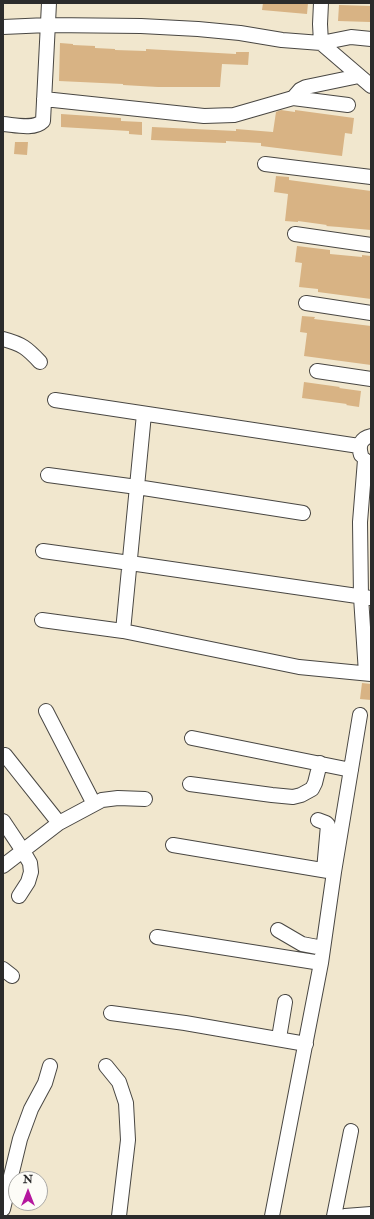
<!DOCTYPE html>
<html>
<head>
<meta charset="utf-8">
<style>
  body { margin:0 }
  #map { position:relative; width:374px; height:1219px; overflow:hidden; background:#f1e7ce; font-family:"IM FELL Double Pica",serif }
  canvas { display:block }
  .frame { position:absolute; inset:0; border:4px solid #2b2b2b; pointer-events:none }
  .north { position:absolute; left:8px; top:1171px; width:40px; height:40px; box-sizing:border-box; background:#fdfcf7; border:1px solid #a9a8a5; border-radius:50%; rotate:0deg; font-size:11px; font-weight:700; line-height:16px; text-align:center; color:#2b2b2b }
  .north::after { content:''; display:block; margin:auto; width:14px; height:18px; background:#b5179e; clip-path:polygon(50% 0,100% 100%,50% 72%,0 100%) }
</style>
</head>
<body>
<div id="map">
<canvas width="374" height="1219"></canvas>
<div class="frame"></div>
<div class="north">N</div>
</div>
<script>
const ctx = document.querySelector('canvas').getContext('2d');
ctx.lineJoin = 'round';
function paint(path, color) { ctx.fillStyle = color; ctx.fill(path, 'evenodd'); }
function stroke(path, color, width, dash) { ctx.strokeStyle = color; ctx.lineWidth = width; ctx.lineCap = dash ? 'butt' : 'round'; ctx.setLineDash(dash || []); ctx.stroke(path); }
paint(new Path2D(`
  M 263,3 L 308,3 L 307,14 L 262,10 Z
  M 339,5 L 371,6 L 370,22 L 338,21 Z
  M 60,43 L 73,44 L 73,45 L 95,46 L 95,48 L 115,49 L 115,50 L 146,51 L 146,49 L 236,54 L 236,52 L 249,52 L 248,65 L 222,64 L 220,87 L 158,87 L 123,85 L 123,84 L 59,81 Z
  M 281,110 L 295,112 L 295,110 L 354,118 L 352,134 L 345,133 L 342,156 L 261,146 L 261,143 L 226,141 L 226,143 L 151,140 L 152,127 L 236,131 L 236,129 L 273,132 L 276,112 Z
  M 61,114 L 121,118 L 121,121 L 142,122 L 142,135 L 129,134 L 129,131 L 61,127 Z
  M 15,142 L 28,142 L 27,155 L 14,154 Z
  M 276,176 L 289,177 L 289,180 L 371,191 L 371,230 L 339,227 L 326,226 L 327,225 L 298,221 L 298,222 L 285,221 L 288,194 L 274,192 Z
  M 297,246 L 330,250 L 330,254 L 362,257 L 362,255 L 371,256 L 371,299 L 318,292 L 318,289 L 299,287 L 302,263 L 295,262 Z
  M 302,316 L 315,317 L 314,319 L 371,326 L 371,365 L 304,356 L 307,333 L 300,332 Z
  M 304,382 L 340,387 L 339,388 L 361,391 L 359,407 L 346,405 L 347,404 L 302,398 Z
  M 362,683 L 371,684 L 371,700 L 360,699 Z`), '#d8b384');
const minor = new Path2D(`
  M 321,3 L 320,24 L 321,43 L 351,37 L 371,39
  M 3,27 L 48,25 L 141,26 L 198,29 L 240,33 L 282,40 L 321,43 L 371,86
  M 293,98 L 300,90 L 306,87 L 359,76
  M 44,99 L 204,116 L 234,115 L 293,98 L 348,105
  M 3,124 C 15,125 34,130 43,121 L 49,3
  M 265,164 L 371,177
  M 295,234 L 371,245
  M 306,303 L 371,313
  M 3,339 C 22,344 27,348 40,362
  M 317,371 L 371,379
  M 55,400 L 359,446
  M 361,455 C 358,445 361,438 371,436
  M 365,460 L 360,522 L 361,597 L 366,673
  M 48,475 L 137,487 L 303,513
  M 43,551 L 130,563 L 371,598
  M 42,620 L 123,631 L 299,667 L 371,674
  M 123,631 L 144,414
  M 46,711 L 94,804
  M 192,738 L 351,770
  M 5,755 L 59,823
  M 190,784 L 272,795 L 293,797 L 301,795 L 312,789 L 315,783 L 320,763
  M 318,820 L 326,823 L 328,825 L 324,870
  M 3,821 L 23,851 L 30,863 L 31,872 L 28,882 L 19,896
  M 173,845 L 334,872
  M 3,866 L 59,823 L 102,800 L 118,798 L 145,799
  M 278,930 L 302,944 L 323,948
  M 157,937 L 321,963
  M 3,969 L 12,976
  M 111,1013 L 185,1023 L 306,1044
  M 279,1038 L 285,1002
  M 106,1066 L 119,1082 L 126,1103 L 128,1140 L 119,1216
  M 3,1209 L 20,1139 L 31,1109 L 45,1083 L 50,1066
  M 272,1216 L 321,963 L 334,872 L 360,715
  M 334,1216 L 351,1131
  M 345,1216 L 371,1214`);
stroke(minor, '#494743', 16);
stroke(minor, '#fff', 14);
</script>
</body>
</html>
